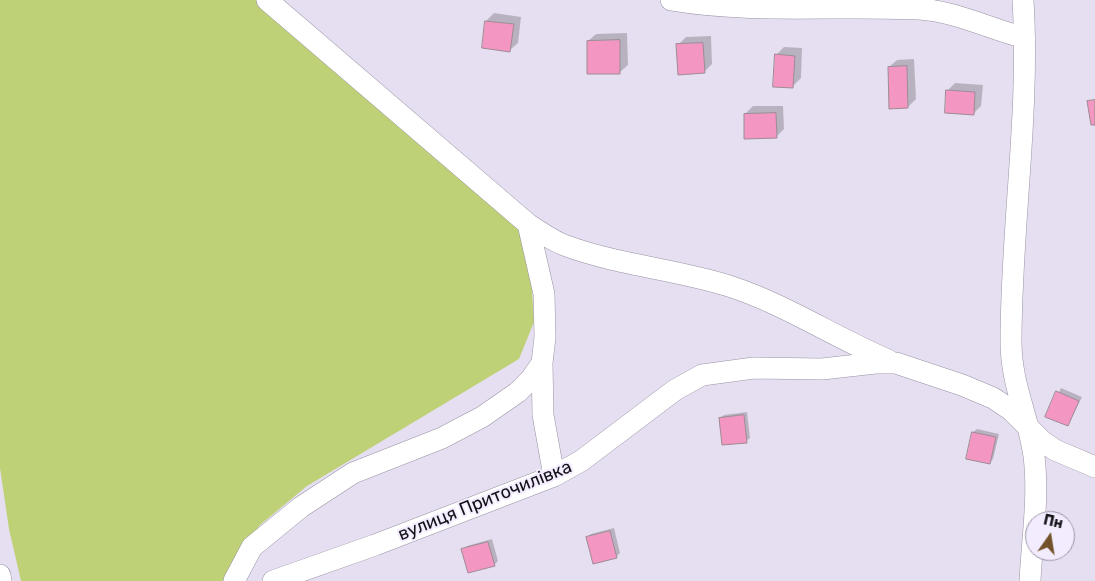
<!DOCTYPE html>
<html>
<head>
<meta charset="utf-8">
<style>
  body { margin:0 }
  #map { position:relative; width:1095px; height:581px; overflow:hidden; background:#e6dff1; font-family:Rubik,sans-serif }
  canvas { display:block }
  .north { position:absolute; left:1025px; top:511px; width:50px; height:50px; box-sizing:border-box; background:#f3ecff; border:1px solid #9994a2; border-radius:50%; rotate:13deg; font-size:14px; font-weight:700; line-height:20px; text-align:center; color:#131016 }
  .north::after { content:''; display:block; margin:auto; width:18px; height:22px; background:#735229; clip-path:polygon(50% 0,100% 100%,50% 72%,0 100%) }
</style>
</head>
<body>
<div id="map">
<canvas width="1095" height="581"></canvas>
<div class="north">Пн</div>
</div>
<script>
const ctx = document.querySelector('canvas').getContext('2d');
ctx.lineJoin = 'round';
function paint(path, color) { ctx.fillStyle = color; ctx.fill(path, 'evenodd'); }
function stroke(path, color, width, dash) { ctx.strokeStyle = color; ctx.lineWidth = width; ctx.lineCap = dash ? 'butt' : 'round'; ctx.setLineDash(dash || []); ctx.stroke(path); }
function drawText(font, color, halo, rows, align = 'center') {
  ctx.font = font + ' Rubik,sans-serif'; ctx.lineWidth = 4; ctx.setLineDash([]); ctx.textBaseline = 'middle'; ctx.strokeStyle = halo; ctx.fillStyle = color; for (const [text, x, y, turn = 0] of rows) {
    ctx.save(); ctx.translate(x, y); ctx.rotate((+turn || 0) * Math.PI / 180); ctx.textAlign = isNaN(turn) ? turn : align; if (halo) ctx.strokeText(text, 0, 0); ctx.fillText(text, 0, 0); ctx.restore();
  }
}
paint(new Path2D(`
  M 0,0 L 262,0 L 512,213 L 529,243 L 534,322 L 519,359 L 307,486 L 260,525 L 237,556 L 223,581 L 21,581 L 9,529 L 0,468 Z`), '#bfd177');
paint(new Path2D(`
  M 494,13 L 521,17 L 518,43 L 510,50 L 486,21 Z
  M 627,33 L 628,65 L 620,72 L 588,41 L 596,34 Z
  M 711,36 L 712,64 L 704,72 L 678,45 L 686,37 Z
  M 784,47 L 802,48 L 801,78 L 793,86 L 776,55 Z
  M 914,59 L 916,99 L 908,107 L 889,67 L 897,60 Z
  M 955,83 L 983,85 L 981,106 L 973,114 L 947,91 Z
  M 753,106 L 783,106 L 784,129 L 776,137 L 745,114 Z
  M 1061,388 L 1082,397 L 1068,425 L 1047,416 Z
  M 747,412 L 750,438 L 746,441 L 720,418 L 724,415 Z
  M 977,429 L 999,434 L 993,459 L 990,463 L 973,432 Z
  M 614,528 L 620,553 L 616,557 L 587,537 L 591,534 Z
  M 492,539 L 498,561 L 494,565 L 463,550 L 467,546 Z`), '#0003');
const building = new Path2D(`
  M 485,21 L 514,24 L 510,52 L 482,48 Z
  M 620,40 L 620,74 L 587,74 L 587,41 Z
  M 703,43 L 705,73 L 678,75 L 676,44 Z
  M 775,54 L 795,56 L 793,88 L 773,87 Z
  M 907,66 L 908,108 L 889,109 L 888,67 Z
  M 946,90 L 975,92 L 974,115 L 945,113 Z
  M 1095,100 L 1095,125 L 1091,125 L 1087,101 Z
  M 776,113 L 777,138 L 744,139 L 744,114 Z
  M 1056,391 L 1079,401 L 1068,426 L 1045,417 Z
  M 744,415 L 747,443 L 722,445 L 719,418 Z
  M 972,432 L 996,437 L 990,464 L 966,459 Z
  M 610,531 L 617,558 L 593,564 L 586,537 Z
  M 488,542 L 495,566 L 468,573 L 461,549 Z`);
paint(building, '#f396c2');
stroke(building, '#9e8b93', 1);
const minor = new Path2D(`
  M 671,0 C 753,14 836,5 919,9 C 955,11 990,29 1025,38
  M 1023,0 C 1030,114 1011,227 1011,341 C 1011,385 1028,414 1034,456 C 1039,497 1032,540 1030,581
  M 528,224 C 539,231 551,240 564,245 C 617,265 675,269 729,286 C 785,304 834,337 888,360
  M 542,363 L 543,415 L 554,476
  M 0,575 L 1,581
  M 234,581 L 252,547 L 301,507 L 353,473 L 442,438 L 482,417 L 518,392 L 531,379 L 542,363 L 545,337 L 544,294 L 528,224 L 267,0
  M 273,581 L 375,545 L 554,476 L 581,461 L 675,390 L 702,375 L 754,368 L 822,369 L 876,363 L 896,363 L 962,385 L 993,398 L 1011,410 L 1042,441 L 1055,450 L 1095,467`);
stroke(minor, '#9892a3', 22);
stroke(minor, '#fff', 21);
drawText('18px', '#131016', '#f3ecff', [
  ["вулиця Приточилівка",485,501,-22]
]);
</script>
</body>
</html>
